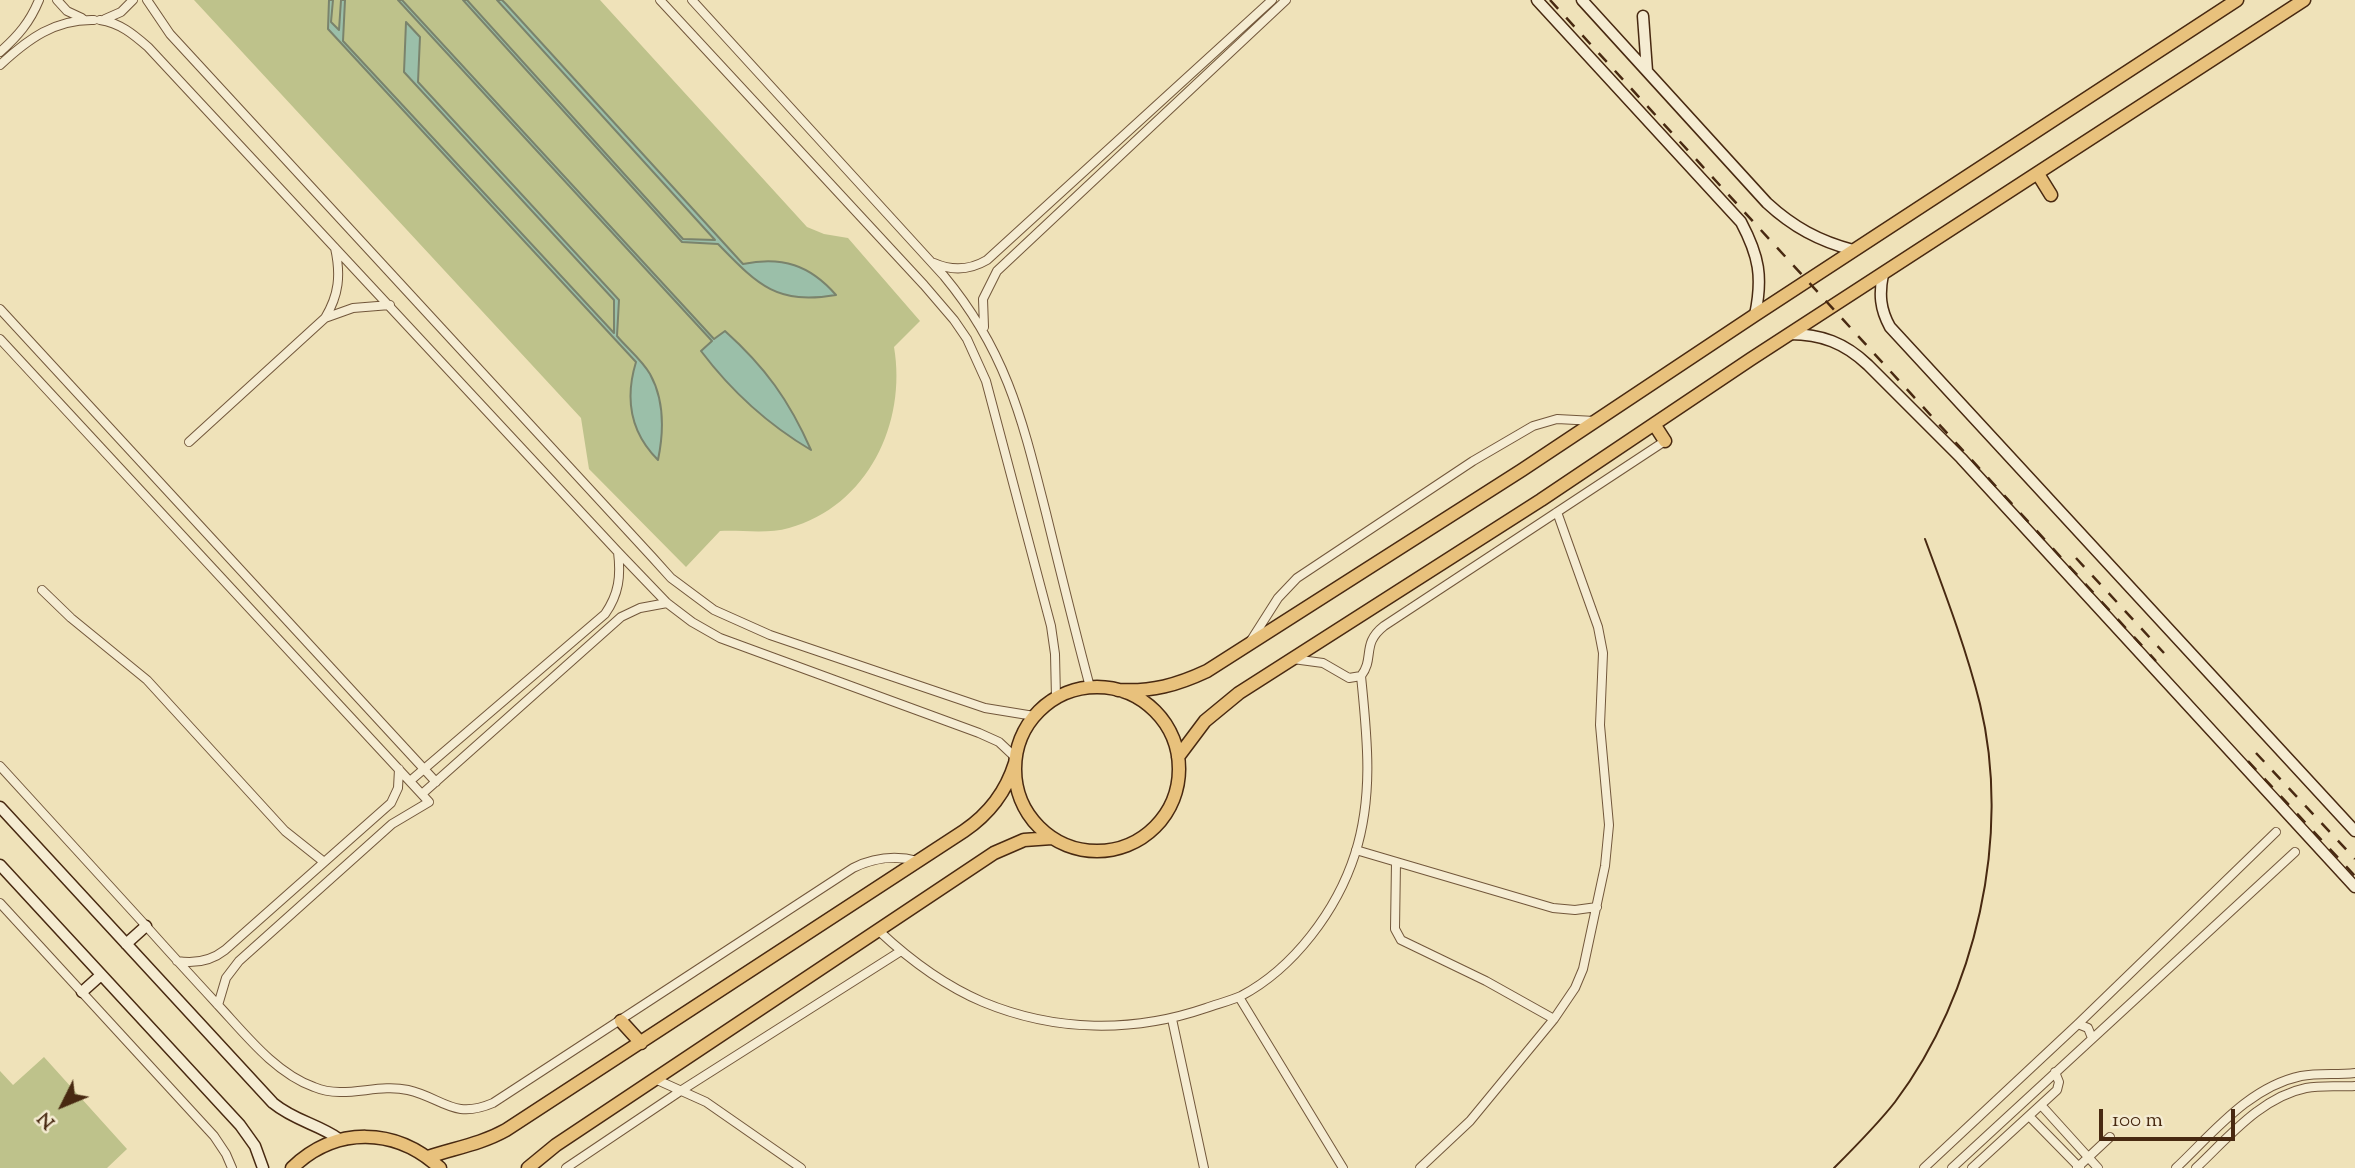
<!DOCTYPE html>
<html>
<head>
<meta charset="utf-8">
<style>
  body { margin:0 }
  #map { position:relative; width:2355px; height:1168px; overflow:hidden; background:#efe2b9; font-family:"Sorts Mill Goudy",serif }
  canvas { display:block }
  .north { position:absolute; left:28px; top:1070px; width:70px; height:70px; -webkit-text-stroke:5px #f5ecd2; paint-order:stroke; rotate:227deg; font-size:19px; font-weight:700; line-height:28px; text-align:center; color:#482911 }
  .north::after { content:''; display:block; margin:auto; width:24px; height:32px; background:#482911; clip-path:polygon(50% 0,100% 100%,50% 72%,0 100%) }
  .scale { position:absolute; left:2099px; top:1109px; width:136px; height:32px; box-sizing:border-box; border:4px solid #482911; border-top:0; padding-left:9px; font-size:21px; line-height:24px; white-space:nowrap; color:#482911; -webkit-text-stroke:5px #f5ecd2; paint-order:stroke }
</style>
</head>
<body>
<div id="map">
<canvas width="2355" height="1168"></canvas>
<div class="north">N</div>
<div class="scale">100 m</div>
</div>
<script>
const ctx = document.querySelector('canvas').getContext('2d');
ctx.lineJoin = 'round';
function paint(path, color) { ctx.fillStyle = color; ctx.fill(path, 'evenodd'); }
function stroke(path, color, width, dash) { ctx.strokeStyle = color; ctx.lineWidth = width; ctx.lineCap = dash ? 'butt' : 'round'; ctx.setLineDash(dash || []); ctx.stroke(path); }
paint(new Path2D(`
  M 194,0 L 600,0 L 807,227 L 824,234 L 848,238 L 920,321 L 894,347 C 907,423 868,506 789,528 C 769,534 742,530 720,531 L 686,567 L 589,469 L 581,418 Z
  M 44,1057 L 127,1149 L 107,1168 L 0,1168 L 0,1071 L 13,1085 Z`), '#bec28b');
const water = new Path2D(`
  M 329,0 L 333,0 L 331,22 L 339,30 L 341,0 L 345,0 L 343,41 L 614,333 L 614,300 L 404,72 L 406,22 L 420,37 L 418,82 L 619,300 L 617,336 C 627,348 642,360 650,374 C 665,401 664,431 658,460 C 630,432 625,398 636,362 L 328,29 Z
  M 398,0 L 402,0 L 714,339 L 725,331 C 765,367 789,400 811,450 C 767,424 732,392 701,351 L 712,341 Z
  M 463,0 L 467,0 L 683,239 L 715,240 L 497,0 L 502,0 L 506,4 L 743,264 C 782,256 810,265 836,295 C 776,305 758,285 718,244 L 682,242 Z`);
paint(water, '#9bbfa9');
stroke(water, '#7a836c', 2);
const street = new Path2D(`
  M 57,0 L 67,11 L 82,18
  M 147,0 L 170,34 L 653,558 L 671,578 L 714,610 L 770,635 L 985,708 L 1034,716
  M 660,0 L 924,285 L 954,320 L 967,339 L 986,381 L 1051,626 L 1055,654 L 1056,698
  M 692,0 L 944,276 C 1008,353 1023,423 1047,517 C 1061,574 1075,631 1090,687
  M 105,19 L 121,12 L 133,0
  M 100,20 C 120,23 133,34 148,47 L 618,552 L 667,603 L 692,622 L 720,638 L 979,733 L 999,742 L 1016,758
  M 0,52 C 18,36 30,22 39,0
  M 0,65 C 28,39 55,19 94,20
  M 934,263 C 952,271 970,270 987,260 L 1272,0
  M 0,309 L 436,782
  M 325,318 L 353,308 L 390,305
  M 984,327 L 983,299 L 997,271 L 1286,0
  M 0,339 L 429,802 L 392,824 L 239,961 L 226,978 L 218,1005
  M 189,442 L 325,318 C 339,295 341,275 335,248
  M 42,590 L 71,618 L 147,680 L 285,831 L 324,862
  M 1250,642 L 1278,598 L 1297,578 L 1473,461 L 1533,426 L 1557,419 L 1595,421
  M 1293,659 L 1323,663 L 1349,678 L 1361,676 C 1375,658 1361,644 1384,626 L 1665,441
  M 0,766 C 49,820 98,873 147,927 C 170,953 194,979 218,1005 C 245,1034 275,1073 314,1087 C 345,1100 376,1083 408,1090 C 443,1098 453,1120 493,1103 L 853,868 C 875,857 895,855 918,861
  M 410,781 L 605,614 C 619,594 621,576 618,552
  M 422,794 L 621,617 L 640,608 L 667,603
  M 1356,850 L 1553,908 L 1575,910 L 1597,907
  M 1396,862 L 1395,929 L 1401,940 L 1486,981 L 1554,1019
  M 0,903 L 214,1136 L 226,1154 L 232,1168
  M 879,931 C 910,960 943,985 983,1002 C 1055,1032 1133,1033 1206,1008 C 1217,1004 1230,1001 1241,996 C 1294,968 1337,910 1355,854 C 1374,795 1367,736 1361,676
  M 177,961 C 195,964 211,961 225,950 L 391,803 L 398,788 L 399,769
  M 1239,997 L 1343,1168
  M 1172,1019 L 1204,1168
  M 2078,1024 L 2088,1028 L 2092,1038
  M 655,1079 L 706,1102 L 801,1168
  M 2041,1105 L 2098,1168
  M 2029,1116 L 2080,1168
  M 566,1168 L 682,1090 L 901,951
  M 1420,1168 L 1470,1121 L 1554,1019 L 1575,988 L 1583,969 L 1605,866 L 1609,825 L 1600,725 L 1603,653 L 1598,627 L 1557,512
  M 1924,1168 L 2078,1024 L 2276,832
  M 1952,1168 L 2295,852
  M 1972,1168 L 2057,1090 L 2059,1082 L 2055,1072
  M 2077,1168 L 2110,1137
  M 2176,1168 C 2213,1133 2249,1087 2301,1076 C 2319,1073 2337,1075 2355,1073
  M 2196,1168 C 2227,1139 2261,1097 2306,1088 C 2322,1085 2338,1087 2355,1086`);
const secondary = new Path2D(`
  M 1537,0 L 1741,222 C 1759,256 1763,277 1755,315
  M 1582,0 L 1767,203 C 1793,227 1819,241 1853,250
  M 1643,16 L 1647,71
  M 1883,274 C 1879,294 1880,309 1890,327 L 2355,831
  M 1790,334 C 1821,334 1845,343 1868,365 L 1961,458 L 2355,887
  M 0,807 L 273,1103 C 295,1121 318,1124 339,1139
  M 0,865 L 240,1125 L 255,1146 L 263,1168
  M 126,944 L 146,926
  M 82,992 L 101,975`);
const primary = new Path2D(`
  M 2038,174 L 2051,195
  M 1654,424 L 1665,441
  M1015 769a82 82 0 1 1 164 0a82 82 0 1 1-164 0Z
  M 1118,690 C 1152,692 1177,685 1207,671 L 1522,470 L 1755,315 L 2237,0
  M 1178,757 L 1205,721 L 1239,693 L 1541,500 L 1751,359 L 2304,0
  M 621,1021 L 641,1043
  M 428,1157 C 455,1148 481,1144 506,1130 L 964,831 C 989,814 1006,792 1015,763
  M 292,1168 C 336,1126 395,1127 440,1168
  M 528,1168 L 556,1145 L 994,853 L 1024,840 L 1052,838`);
stroke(street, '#72573b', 10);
stroke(secondary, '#482911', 13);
stroke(primary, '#482911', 15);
stroke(street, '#f5ecd2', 8);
stroke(secondary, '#f5ecd2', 10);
stroke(primary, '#e8c17c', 12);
stroke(new Path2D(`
  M 1834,1168 C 1855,1147 1877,1125 1895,1102 C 1976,994 2012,836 1980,704 C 1966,648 1945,593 1925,539`), '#482911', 2);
stroke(new Path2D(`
  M 1550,0 L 2156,661
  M 2076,558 L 2164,653
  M 2256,753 L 2355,859
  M 2248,761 L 2355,876`), '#482911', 2.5, [12, 12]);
</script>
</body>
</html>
